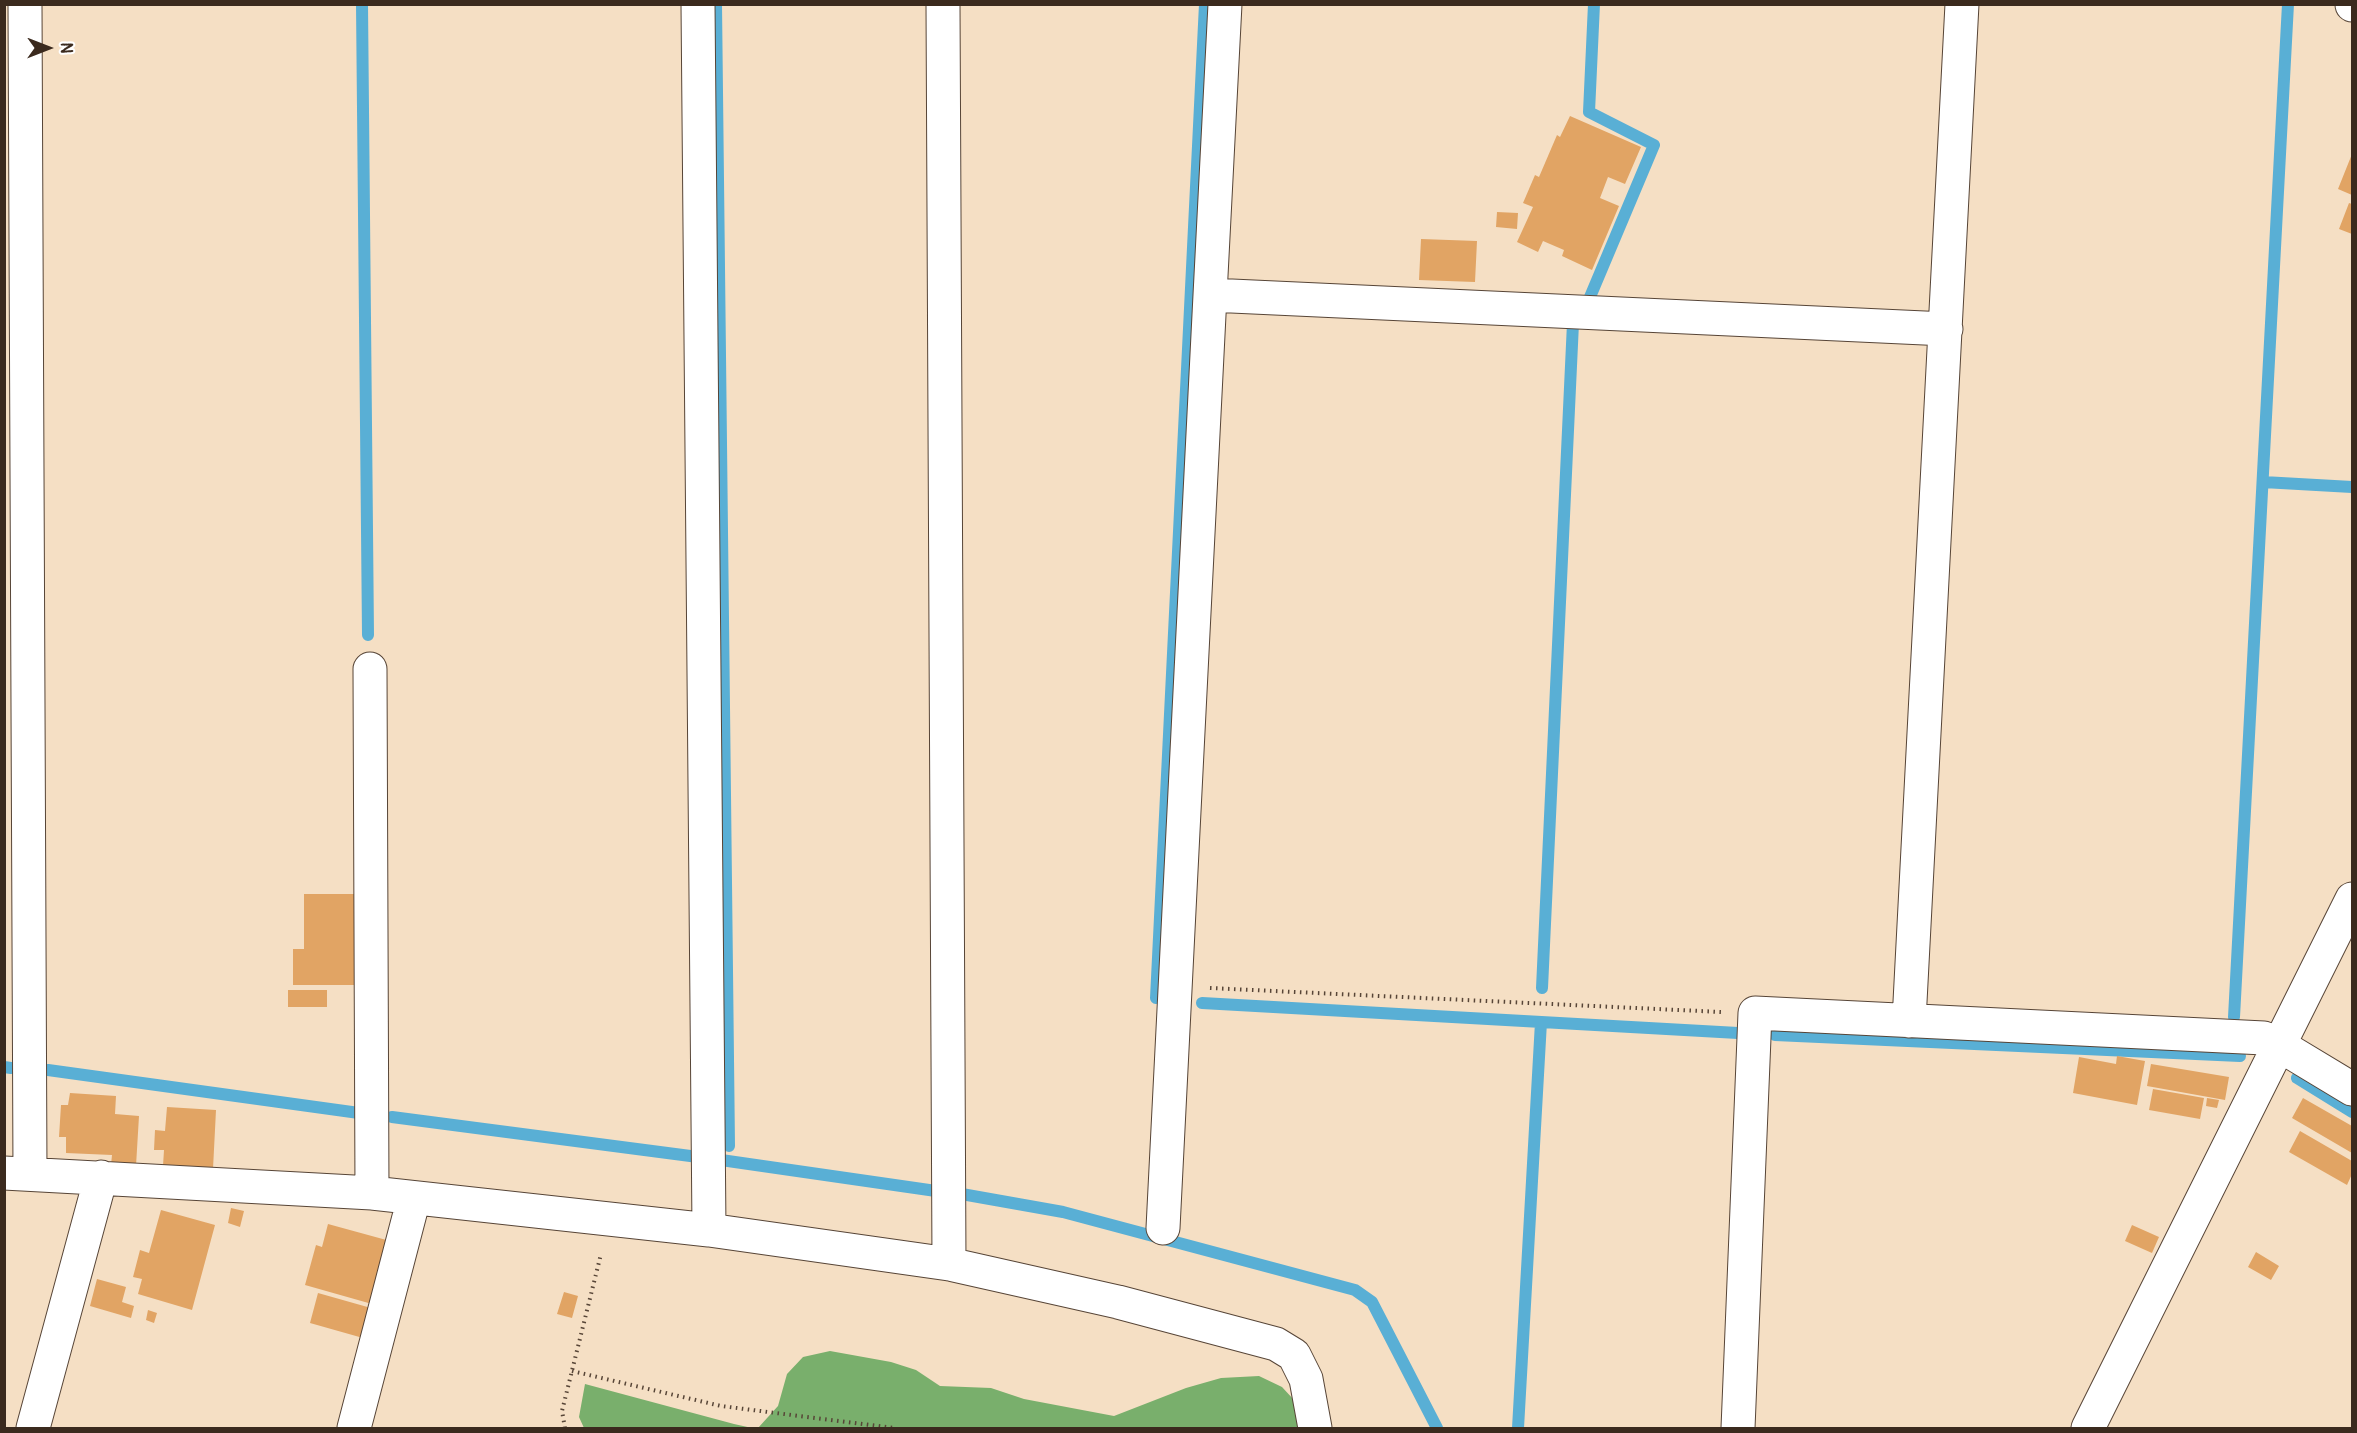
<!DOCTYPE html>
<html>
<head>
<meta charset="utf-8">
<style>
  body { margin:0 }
  #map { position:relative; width:2357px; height:1433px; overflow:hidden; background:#f5dfc4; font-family:Pangolin,sans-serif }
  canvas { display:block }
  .frame { position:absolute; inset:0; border:6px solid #3b2a1e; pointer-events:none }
  .north { position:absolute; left:18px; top:18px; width:60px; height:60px; -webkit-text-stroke:4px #fff; paint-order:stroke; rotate:90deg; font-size:16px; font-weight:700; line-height:24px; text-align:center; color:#3b2a1e }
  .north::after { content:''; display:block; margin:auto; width:21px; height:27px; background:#3b2a1e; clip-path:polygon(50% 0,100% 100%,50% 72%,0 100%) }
</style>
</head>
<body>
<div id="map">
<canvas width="2357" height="1433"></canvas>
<div class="frame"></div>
<div class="north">N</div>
</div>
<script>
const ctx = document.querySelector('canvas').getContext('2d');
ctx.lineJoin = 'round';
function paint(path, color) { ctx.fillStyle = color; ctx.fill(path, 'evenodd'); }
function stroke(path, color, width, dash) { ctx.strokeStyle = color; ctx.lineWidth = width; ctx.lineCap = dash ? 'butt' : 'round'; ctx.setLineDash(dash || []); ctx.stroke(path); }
paint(new Path2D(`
  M 830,1351 L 891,1362 L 916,1370 L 940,1386 L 991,1388 L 1024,1399 L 1114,1416 L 1186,1388 L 1221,1378 L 1259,1376 L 1282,1387 L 1294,1400 L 1302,1428 L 758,1428 L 778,1406 L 787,1374 L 803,1357 Z
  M 585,1384 L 734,1424 L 752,1428 L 584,1428 L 579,1417 Z`), '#79af6c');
stroke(new Path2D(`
  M 362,4 L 368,635
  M 716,4 L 729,1146
  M 1590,297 L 1654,145 L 1589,112 L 1594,4
  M 2263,482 L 2352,487
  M 1542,988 L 1573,323
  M 1156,998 L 1205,4
  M 1202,1003 L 1738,1033
  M 2234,1017 L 2288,4
  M 1775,1035 L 2240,1056
  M 4,1067 L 11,1068
  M 48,1070 L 359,1113
  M 2297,1078 L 2352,1112
  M 392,1117 L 698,1157
  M 721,1160 L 936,1191
  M 956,1193 L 1063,1212 L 1355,1290 L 1372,1302 L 1437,1428
  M 1518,1428 L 1541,1022`), '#59afd5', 12);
paint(new Path2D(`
  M 1570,116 L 1641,147 L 1625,184 L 1608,177 L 1600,198 L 1619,206 L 1592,270 L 1562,256 L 1564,250 L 1543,241 L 1538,252 L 1517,242 L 1533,207 L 1523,203 L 1535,175 L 1539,177 L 1557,135 L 1560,137 Z
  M 2352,154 L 2352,195 L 2338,189 Z
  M 2349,203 L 2352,204 L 2352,234 L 2339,229 Z
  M 1497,212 L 1518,213 L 1517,229 L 1496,227 Z
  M 1421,239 L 1477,241 L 1475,282 L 1419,280 Z
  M 304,894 L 361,894 L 356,985 L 293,985 L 293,949 L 304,949 Z
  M 288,990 L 327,990 L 327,1007 L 288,1007 Z
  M 2117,1056 L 2145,1061 L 2137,1105 L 2073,1093 L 2079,1057 L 2116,1064 Z
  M 2151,1064 L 2229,1077 L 2225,1100 L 2147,1086 Z
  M 2153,1089 L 2204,1098 L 2200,1119 L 2149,1110 Z
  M 70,1093 L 116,1096 L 115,1114 L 139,1116 L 136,1166 L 111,1165 L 112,1155 L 66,1153 L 66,1137 L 59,1137 L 61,1105 L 68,1105 Z
  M 2207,1098 L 2219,1100 L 2217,1108 L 2206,1106 Z
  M 2303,1098 L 2352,1126 L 2352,1153 L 2292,1118 Z
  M 167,1107 L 216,1110 L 213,1169 L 163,1166 L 164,1150 L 154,1150 L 155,1130 L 165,1131 Z
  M 2300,1131 L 2352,1161 L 2352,1174 L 2347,1185 L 2289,1152 Z
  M 231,1208 L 244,1211 L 240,1227 L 228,1223 Z
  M 161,1210 L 215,1225 L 192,1310 L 138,1294 L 142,1279 L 133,1277 L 140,1250 L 149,1253 Z
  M 328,1224 L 390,1241 L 372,1304 L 305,1285 L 316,1245 L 322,1247 Z
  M 2132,1225 L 2159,1237 L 2152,1253 L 2125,1241 Z
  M 2256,1252 L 2279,1266 L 2271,1280 L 2248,1267 Z
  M 97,1279 L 126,1287 L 122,1302 L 134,1306 L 131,1318 L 90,1306 Z
  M 564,1292 L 578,1296 L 572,1318 L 557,1314 Z
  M 318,1293 L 371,1308 L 363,1338 L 310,1323 Z
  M 148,1310 L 157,1313 L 154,1323 L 146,1320 Z`), '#e1a464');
const minor = new Path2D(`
  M 25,4 L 30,1173
  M 698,4 L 709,1230
  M 943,4 L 949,1264
  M 1225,4 L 1210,295 L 1946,329
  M 2352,4 L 2352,5
  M 370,669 L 372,1193
  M 1909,1021 L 1962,4
  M 4,1173 L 372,1193 L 709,1230 L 949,1264 L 1118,1302 L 1276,1344 L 1294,1355 L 1306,1379 L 1315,1428
  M 1163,1228 L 1210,295
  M 33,1428 L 101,1177
  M 354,1428 L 414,1198
  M 1738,1428 L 1755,1013 L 2264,1038 L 2279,1045 L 2352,1089
  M 2088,1428 L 2352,899`);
stroke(minor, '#574537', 35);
stroke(new Path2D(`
  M 1210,988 L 1721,1012
  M 572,1371 L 721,1406 L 894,1428
  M 565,1428 L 562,1411 L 601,1254`), '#574537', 4, [1.5, 4.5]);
stroke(minor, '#fff', 33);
</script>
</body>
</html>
